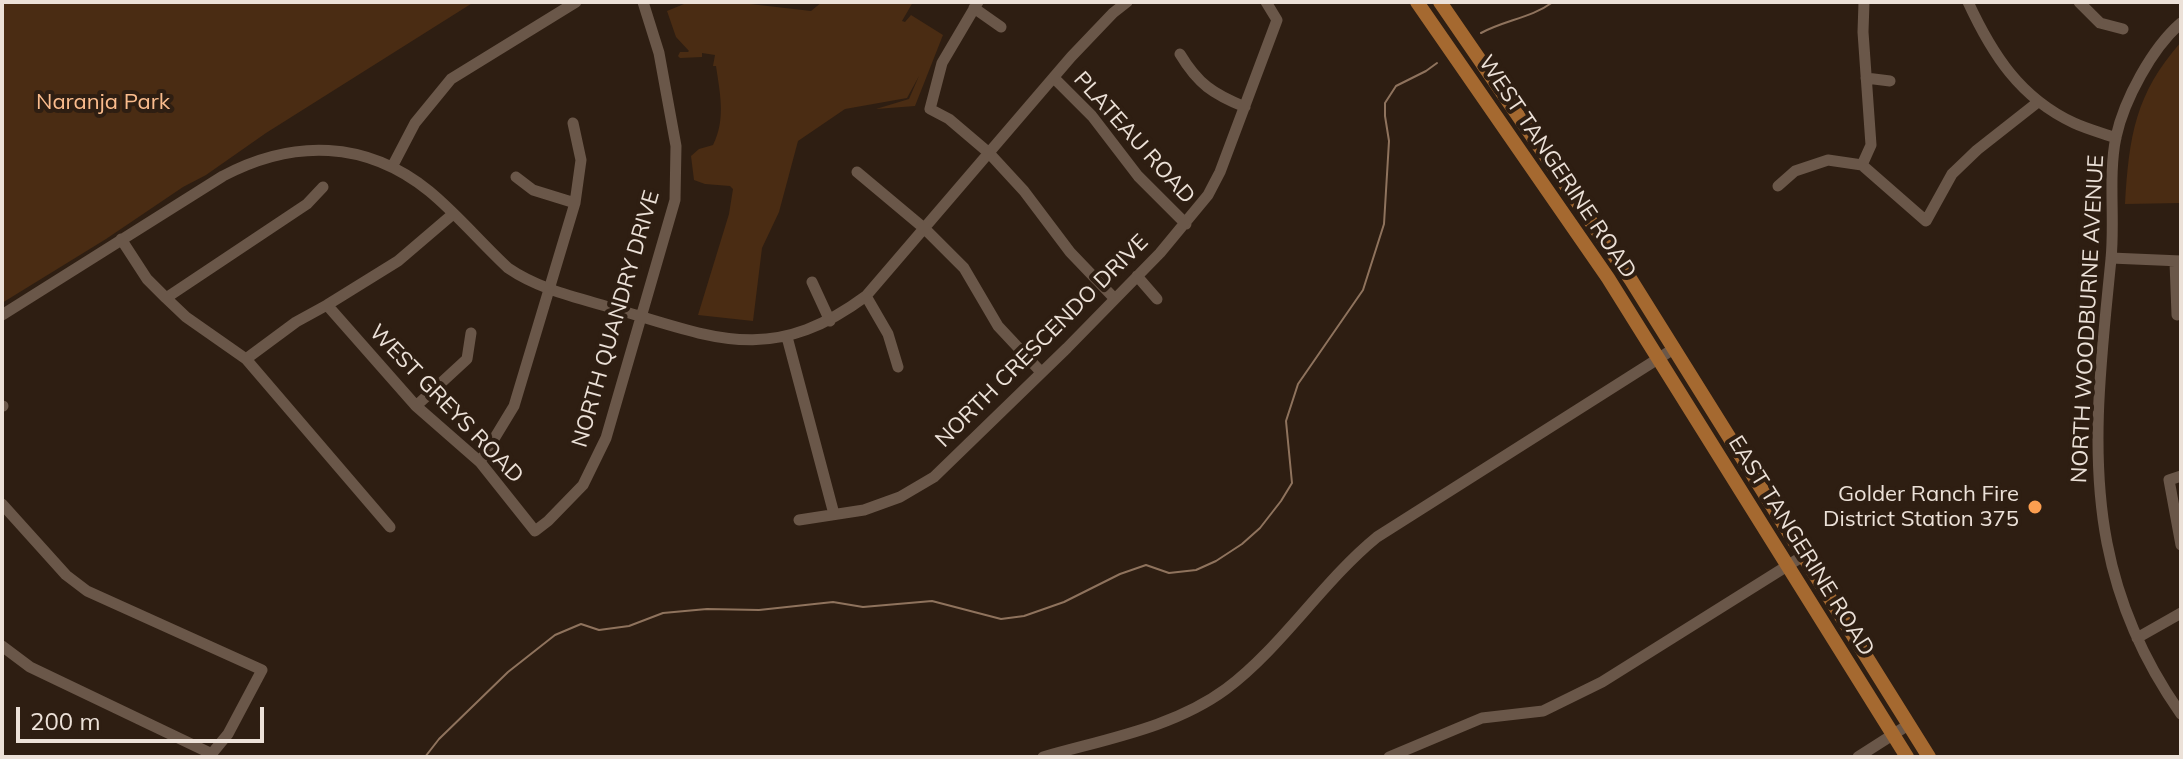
<!DOCTYPE html>
<html>
<head>
<meta charset="utf-8">
<style>
  body { margin:0 }
  #map { position:relative; width:2183px; height:759px; overflow:hidden; background:#2e1e12; font-family:Mulish,sans-serif }
  canvas { display:block }
  .frame { position:absolute; inset:0; border:4px solid #ece1d8; pointer-events:none }
  .scale { position:absolute; left:16px; top:707px; width:248px; height:36px; box-sizing:border-box; border:4px solid #ece1d8; border-top:0; padding-left:10px; font-size:24px; line-height:28px; white-space:nowrap; color:#ece1d8; -webkit-text-stroke:6px #2e1e12; paint-order:stroke }
</style>
</head>
<body>
<div id="map">
<canvas width="2183" height="759"></canvas>
<div class="frame"></div>
<div class="scale">200 m</div>
</div>
<script>
const ctx = document.querySelector('canvas').getContext('2d');
ctx.lineJoin = 'round';
function paint(path, color) { ctx.fillStyle = color; ctx.fill(path, 'evenodd'); }
function stroke(path, color, width, dash) { ctx.strokeStyle = color; ctx.lineWidth = width; ctx.lineCap = dash ? 'butt' : 'round'; ctx.setLineDash(dash || []); ctx.stroke(path); }
function drawText(font, color, halo, rows, align = 'center') {
  ctx.font = font + ' Mulish,sans-serif'; ctx.lineWidth = 8; ctx.setLineDash([]); ctx.textBaseline = 'middle'; ctx.strokeStyle = halo; ctx.fillStyle = color; for (const [text, x, y, turn = 0] of rows) {
    ctx.save(); ctx.translate(x, y); ctx.rotate((+turn || 0) * Math.PI / 180); ctx.textAlign = isNaN(turn) ? turn : align; if (halo) ctx.strokeText(text, 0, 0); ctx.fillText(text, 0, 0); ctx.restore();
  }
}
paint(new Path2D(`
  M 2,2 L 474,2 L 266,133 L 206,175 L 183,187 L 106,239 L 2,303 Z
  M 733,2 L 811,11 L 822,2 L 913,2 L 902,21 L 905,22 L 911,15 L 943,35 L 915,106 L 876,109 L 909,99 L 919,76 L 907,98 L 845,109 L 798,141 L 779,212 L 762,248 L 753,321 L 698,315 L 729,214 L 733,189 L 730,186 L 705,184 L 694,180 L 691,156 L 699,149 L 713,145 C 726,119 720,94 716,66 L 713,66 L 715,55 L 702,53 L 702,57 L 680,58 L 678,56 L 680,52 L 688,52 L 689,51 L 676,37 L 667,11 L 684,4 Z
  M 2181,42 L 2181,203 L 2125,204 C 2129,137 2135,94 2181,42 Z`), '#4a2c13');
stroke(new Path2D(`
  M 1481,33 C 1505,20 1531,18 1553,2
  M 425,757 L 439,739 L 508,672 L 555,635 L 581,624 L 599,630 L 629,626 L 663,613 L 707,609 L 759,610 L 833,602 L 863,607 L 932,601 L 1001,619 L 1024,616 L 1064,602 L 1120,574 L 1146,565 L 1169,573 L 1196,570 L 1216,561 L 1242,544 L 1260,528 L 1281,501 L 1292,483 L 1286,421 L 1298,384 L 1363,290 L 1384,224 L 1389,141 L 1385,116 L 1385,103 L 1396,86 L 1426,71 L 1437,63`), '#8f735d', 2);
stroke(new Path2D(`
  M 978,2 L 942,63 L 930,109 L 949,119 L 989,153 L 1024,191 L 1070,252 L 1114,298
  M 1968,2 C 1992,54 2020,98 2074,123 C 2087,129 2102,133 2116,138
  M 2079,2 L 2100,23 L 2123,29
  M 974,8 L 1001,27
  M 2181,23 C 2152,48 2124,100 2116,137 C 2108,175 2115,220 2111,259 C 2102,352 2089,450 2107,543 C 2119,605 2145,663 2181,714
  M 1180,54 C 1198,84 1213,94 1245,107
  M 1054,78 L 1092,116 L 1138,176 L 1186,224
  M 1866,78 L 1890,81
  M 1862,165 L 1871,145 L 1863,32 L 1864,2
  M 392,167 L 415,123 L 451,79 L 576,2
  M 857,172 L 925,229 L 964,268 L 998,326 L 1041,372
  M 516,177 L 533,190 L 575,203
  M 1778,186 L 1795,171 L 1828,160 L 1862,165 L 1926,221 L 1952,174 L 1977,150 L 2038,102
  M 121,239 L 147,279 L 166,298 L 186,317 L 246,359 L 390,527
  M 2111,258 L 2181,261
  M 2175,262 L 2177,315
  M 1137,276 L 1157,299
  M 812,282 L 830,321
  M 866,296 L 888,334 L 898,367
  M 166,298 L 307,204 L 323,187
  M 327,305 L 416,406 L 480,462 L 535,531 L 548,521 L 583,485 L 606,438 L 675,200 L 676,146 L 659,53 L 643,2
  M 2,315 L 223,176 C 293,139 366,140 429,191 C 457,214 481,243 508,268 C 540,290 579,298 616,309 C 716,339 773,365 866,296 L 1071,57 L 1113,13 L 1127,2
  M 787,337 L 834,514
  M 246,359 L 296,322 L 327,305 L 398,261 L 453,214
  M 2,406 L 3,406
  M 416,406 L 467,359 L 471,333
  M 480,462 L 514,406 L 575,203 L 581,160 L 573,123
  M 2181,476 L 2169,480 L 2181,545
  M 2,504 L 66,575 L 87,591 L 262,670 L 228,734 L 209,757
  M 799,520 L 864,510 L 900,497 L 934,477 L 1067,348 L 1160,253 L 1208,195 L 1220,172 L 1277,20 L 1266,2
  M 2137,638 L 2181,613
  M 2,646 L 30,667 L 212,754
  M 1043,757 C 1105,739 1173,728 1226,689 C 1282,647 1322,582 1377,537 L 1675,348
  M 1389,757 L 1482,718 L 1543,711 L 1602,682 L 1803,556
  M 1858,757 L 1908,725`), '#6a5749', 11);
stroke(new Path2D(`
  M 1417,2 L 1608,278 L 1907,757
  M 1440,2 L 1631,280 L 1929,757`), '#a56930', 14);
for (const [x, y, r, color] of [
  [2035,507,8,"#fb9e50"]
]) { const dot = new Path2D(); dot.arc(x, y, r, 0, 2 * Math.PI); ctx.fillStyle = color; ctx.fill(dot); stroke(dot, '#2e1e12', 3); }
drawText('22px', '#fabc8d', '#2e1e12', [
  ["Naranja Park",103,102]
]);
drawText('22px', '#ece1d8', '#2e1e12', [
  ["PLATEAU ROAD",1134,138,48],
  ["WEST TANGERINE ROAD",1557,167,56],
  ["NORTH QUANDRY DRIVE",616,319,-74],
  ["NORTH WOODBURNE AVENUE",2088,319,-87],
  ["NORTH CRESCENDO DRIVE",1042,341,-45],
  ["WEST GREYS ROAD",446,404,46],
  ["EAST TANGERINE ROAD",1801,546,58]
]);
drawText('22px', '#ece1d8', '#2e1e12', [
  ["Golder Ranch Fire",2019,494],
  ["District Station 375",2019,519]
], 'right');
</script>
</body>
</html>
